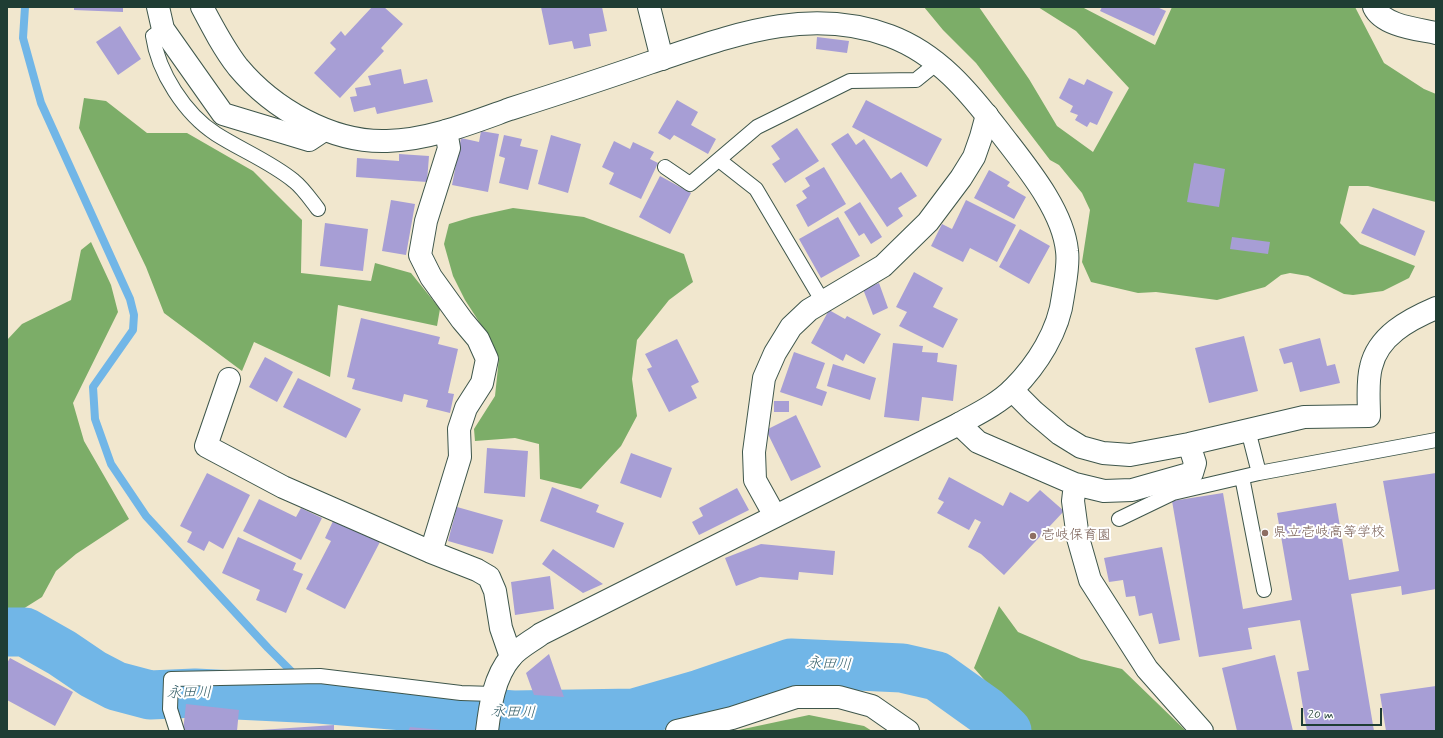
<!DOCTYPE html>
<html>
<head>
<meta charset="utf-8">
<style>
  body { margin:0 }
  #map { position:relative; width:1443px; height:738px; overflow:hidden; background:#f1e7ce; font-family:Mynerve,sans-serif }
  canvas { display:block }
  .frame { position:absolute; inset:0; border:8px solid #1f3d34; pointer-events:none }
  .scale { position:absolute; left:1301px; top:708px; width:81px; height:18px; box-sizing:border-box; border:2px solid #1f3d34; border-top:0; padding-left:5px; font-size:12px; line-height:14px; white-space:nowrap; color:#1f3d34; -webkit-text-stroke:3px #fff; paint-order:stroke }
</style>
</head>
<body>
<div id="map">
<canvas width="1443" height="738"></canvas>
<div class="frame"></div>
<div class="scale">20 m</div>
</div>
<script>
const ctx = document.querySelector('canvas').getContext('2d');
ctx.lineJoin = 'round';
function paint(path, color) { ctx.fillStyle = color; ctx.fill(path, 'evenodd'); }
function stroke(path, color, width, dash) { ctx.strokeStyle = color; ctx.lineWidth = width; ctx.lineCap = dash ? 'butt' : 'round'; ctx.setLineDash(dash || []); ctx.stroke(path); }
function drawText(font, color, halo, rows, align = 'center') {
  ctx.font = font + ' Mynerve,"Klee One",sans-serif'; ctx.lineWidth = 4; ctx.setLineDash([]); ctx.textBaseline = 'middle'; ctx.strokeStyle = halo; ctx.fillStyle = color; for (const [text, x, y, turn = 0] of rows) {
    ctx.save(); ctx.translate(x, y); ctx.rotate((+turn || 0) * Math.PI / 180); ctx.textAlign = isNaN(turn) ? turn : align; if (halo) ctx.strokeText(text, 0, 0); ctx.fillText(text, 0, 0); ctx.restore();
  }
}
paint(new Path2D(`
  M 924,7 L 979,7 L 1029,79 L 1057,126 L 1093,152 L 1129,88 L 1076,31 L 1038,7 L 1082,7 L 1155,45 L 1172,7 L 1355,7 L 1384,63 L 1424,89 L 1436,94 L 1436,202 L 1368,186 L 1349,186 L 1340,223 L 1360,244 L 1415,266 L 1409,278 L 1383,291 L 1353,295 L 1344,294 L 1308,276 L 1290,273 L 1281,275 L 1265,287 L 1217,300 L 1156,292 L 1138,293 L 1091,282 L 1082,262 L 1090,210 L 1082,193 L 1059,165 L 1050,160 L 976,63 L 943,30 Z
  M 84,98 L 106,101 L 147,133 L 187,133 L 253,171 L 302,220 L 301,273 L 371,281 L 375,263 L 411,273 L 440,309 L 437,326 L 338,305 L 330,377 L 254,342 L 242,371 L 164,313 L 146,267 L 79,128 Z
  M 513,208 L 584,217 L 684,254 L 693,282 L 669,300 L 637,340 L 632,379 L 637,416 L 621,446 L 581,489 L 540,479 L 539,444 L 515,438 L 475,441 L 474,429 L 495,396 L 499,358 L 487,334 L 465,300 L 453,276 L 444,244 L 449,224 L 472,217 Z
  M 91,242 L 111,285 L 118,312 L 73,403 L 84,441 L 129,519 L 76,554 L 56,571 L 42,597 L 7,619 L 7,340 L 22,324 L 71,300 L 81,250 Z
  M 999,606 L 1018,632 L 1081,659 L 1122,669 L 1186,731 L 1022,731 L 988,684 L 974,668 Z
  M 809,715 L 864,726 L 872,731 L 734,731 Z`), '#7cad68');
stroke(new Path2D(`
  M 25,7 L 23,38 L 41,103 L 130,299 L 134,315 L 133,330 L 93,387 L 95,419 L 111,464 L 146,516 L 268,648 L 319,699`), '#71b6e7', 8);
stroke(new Path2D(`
  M 7,632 L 25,632 L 62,653 L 93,674 L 116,686 L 150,695 L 195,693 L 319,699 L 513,715 L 634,713 L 700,694 L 791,663 L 902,668 L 937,676 L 986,711 L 1007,731`), '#71b6e7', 49);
paint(new Path2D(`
  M 74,7 L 123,7 L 123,12 L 74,10 Z
  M 372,7 L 384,7 L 403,24 L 381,48 L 384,51 L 340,98 L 314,73 L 336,49 L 330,43 L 341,31 L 345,36 Z
  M 541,7 L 602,7 L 607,31 L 589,34 L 591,46 L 574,49 L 572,41 L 549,45 Z
  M 1102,7 L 1157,7 L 1166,11 L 1154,36 L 1100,11 Z
  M 120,26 L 141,59 L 118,75 L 96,42 Z
  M 817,37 L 849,41 L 847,53 L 816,49 Z
  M 401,69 L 404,84 L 427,79 L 433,102 L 377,114 L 375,107 L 354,112 L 350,97 L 357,96 L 355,88 L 371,85 L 368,76 Z
  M 1069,78 L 1084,85 L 1087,79 L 1113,92 L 1097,125 L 1090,122 L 1087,127 L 1075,120 L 1078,115 L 1070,112 L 1073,106 L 1059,98 Z
  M 677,100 L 698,112 L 691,125 L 716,139 L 708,154 L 674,135 L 670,140 L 658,133 Z
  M 866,100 L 942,139 L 927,167 L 852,127 Z
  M 797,128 L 819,161 L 785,183 L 772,164 L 780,159 L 771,146 Z
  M 481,131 L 499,134 L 488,192 L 452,185 L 461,138 L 479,142 Z
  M 848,133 L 856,145 L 864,139 L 891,179 L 901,172 L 917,196 L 898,208 L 903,216 L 887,227 L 831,144 Z
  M 504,135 L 522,139 L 520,146 L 538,150 L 528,190 L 499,183 L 505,158 L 499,156 Z
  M 551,135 L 581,144 L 568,193 L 538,184 Z
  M 614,141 L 630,149 L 633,142 L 654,152 L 650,159 L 658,163 L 641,199 L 609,184 L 614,173 L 602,167 Z
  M 399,154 L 429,156 L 427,182 L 356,177 L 357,158 L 399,161 Z
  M 1194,163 L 1225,169 L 1219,207 L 1187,202 Z
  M 824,167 L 846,204 L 808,227 L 796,205 L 807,198 L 802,191 L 810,186 L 805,178 Z
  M 989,170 L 1010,182 L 1007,186 L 1026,197 L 1014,219 L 974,198 Z
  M 660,176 L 691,193 L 670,234 L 639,217 Z
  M 391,200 L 415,204 L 406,255 L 382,251 Z
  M 966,200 L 1016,225 L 997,262 L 970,248 L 963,262 L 931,246 L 942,224 L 952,229 Z
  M 860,202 L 882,237 L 871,244 L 864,233 L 859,236 L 844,212 Z
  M 1373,208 L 1425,231 L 1415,256 L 1361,233 Z
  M 838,217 L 860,256 L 821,278 L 799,239 Z
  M 325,223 L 368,229 L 363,271 L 320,266 Z
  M 1020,229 L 1050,246 L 1029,284 L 999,267 Z
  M 1232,237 L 1270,242 L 1268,254 L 1230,249 Z
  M 914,272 L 943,288 L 933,307 L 958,319 L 943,348 L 899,326 L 907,312 L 896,307 Z
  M 879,283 L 888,308 L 873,315 L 863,289 Z
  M 829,310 L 845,319 L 847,316 L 881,334 L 864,364 L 846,354 L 843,361 L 811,343 Z
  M 361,318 L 440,337 L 438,344 L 458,349 L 448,393 L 454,394 L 450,413 L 426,407 L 428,400 L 404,394 L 402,402 L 352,389 L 355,379 L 347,377 Z
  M 1244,336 L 1258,391 L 1209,403 L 1195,348 Z
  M 1320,338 L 1327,366 L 1335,364 L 1340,383 L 1300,392 L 1292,362 L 1284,364 L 1279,349 Z
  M 677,339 L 699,382 L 691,386 L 697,398 L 669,412 L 647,369 L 652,367 L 645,354 Z
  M 893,343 L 923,346 L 922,352 L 938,353 L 937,362 L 957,365 L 953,401 L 922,397 L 919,421 L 884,417 Z
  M 794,352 L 825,363 L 816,388 L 827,392 L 822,406 L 780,392 Z
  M 265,357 L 293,372 L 277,402 L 249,387 Z
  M 833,364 L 876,378 L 870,400 L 827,386 Z
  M 298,378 L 361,409 L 346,438 L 283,407 Z
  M 774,401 L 789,401 L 789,412 L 774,412 Z
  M 796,415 L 821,467 L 791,481 L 766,430 Z
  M 487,448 L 528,451 L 525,497 L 484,493 Z
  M 631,453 L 672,468 L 661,498 L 620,483 Z
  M 207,473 L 250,495 L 223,549 L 209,541 L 204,551 L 187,542 L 192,532 L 180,526 Z
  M 1436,473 L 1436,589 L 1402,595 L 1401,586 L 1351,594 L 1374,731 L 1307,731 L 1297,672 L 1309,670 L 1300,620 L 1248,628 L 1252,649 L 1199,657 L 1172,501 L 1223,493 L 1243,609 L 1292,600 L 1277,513 L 1336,503 L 1349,580 L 1399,571 L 1383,481 Z
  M 949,477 L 1003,506 L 1010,492 L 1028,502 L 1040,490 L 1064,511 L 1004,575 L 981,554 L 968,547 L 981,522 L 975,519 L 969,530 L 937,513 L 944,502 L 938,499 Z
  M 552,487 L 599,505 L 596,512 L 624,523 L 614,548 L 540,521 Z
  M 737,488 L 749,510 L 699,535 L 692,522 L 703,516 L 699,508 Z
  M 259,499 L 296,517 L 301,508 L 322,518 L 301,560 L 243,531 Z
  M 457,507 L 503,520 L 493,554 L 448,541 Z
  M 335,517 L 381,540 L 345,609 L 306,589 L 331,541 L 325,538 Z
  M 238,537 L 296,563 L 293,570 L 303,574 L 286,613 L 256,600 L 260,590 L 222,573 Z
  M 761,544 L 835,551 L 833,575 L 799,572 L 798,580 L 760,577 L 736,586 L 725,558 Z
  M 1162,547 L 1180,640 L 1159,644 L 1152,613 L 1139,616 L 1135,596 L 1126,597 L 1123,580 L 1109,582 L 1104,558 Z
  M 553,549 L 603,584 L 583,593 L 542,564 Z
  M 550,576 L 554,609 L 515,615 L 511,582 Z
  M 549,654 L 564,697 L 534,695 L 526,673 Z
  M 1275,655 L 1293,731 L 1237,731 L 1222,668 Z
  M 10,658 L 73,692 L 55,726 L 7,700 L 7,663 Z
  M 1436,686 L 1436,731 L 1386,731 L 1380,694 Z
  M 186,704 L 239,710 L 237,731 L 183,731 Z
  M 334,725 L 334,731 L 260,731 L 260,730 Z
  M 410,727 L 442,730 L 442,731 L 408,731 Z`), '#a79ed5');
const service = new Path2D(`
  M 163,29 L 153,36 C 158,72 185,114 216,134 C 241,150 271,162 294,181 C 303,188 311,200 318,209
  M 719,160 L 756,189 L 823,302
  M 665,167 L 690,184 L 757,127 L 850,81 L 916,80 L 937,63
  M 1248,430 L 1259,473 L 1436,440
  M 1242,477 L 1264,590
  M 1119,519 L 1173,493 L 1259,473
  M 177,731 L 170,709 L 171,679 L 320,676 L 461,693 L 493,694`);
const minor = new Path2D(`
  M 158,7 L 163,29 L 223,114 L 309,140 L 324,130
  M 649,7 L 662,59
  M 1374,7 C 1383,26 1418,29 1436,33
  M 229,379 L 206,446 L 283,487 L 431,552 L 477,570 L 489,577 L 495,591 L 501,628 L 511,657
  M 1012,390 L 1034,412 L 1060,434 L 1081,447 L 1103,453 L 1130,455 L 1189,444 L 1304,417 L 1369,416 C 1369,401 1367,382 1371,367 C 1378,336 1408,320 1436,308
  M 959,424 L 978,442 L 1075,484 L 1073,501 L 1078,538 L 1090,580 L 1147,669 L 1202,731
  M 1075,484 L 1104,491 L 1132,490 L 1192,473 L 1195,463 L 1189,444
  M 775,516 L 755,480 L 754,452 L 764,378 L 775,353 L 791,327 L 809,310 L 883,266 L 928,222 L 961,178 L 974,157 L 981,137 L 987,115
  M 431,552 L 460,457 L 459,429 L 466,408 L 482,383 L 487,359 L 478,339 L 462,320 L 431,277 L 420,255 L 426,221 L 449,148 L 446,131`);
const tertiary = new Path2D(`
  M 202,7 C 213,28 224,49 238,67 C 273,109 332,143 387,141 C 429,140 471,123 510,109 C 557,94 603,79 649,63 C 729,37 806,5 890,36 C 938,54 969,92 999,131 C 1024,164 1063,209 1067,251 C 1069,265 1065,282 1063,296 C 1059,331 1037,365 1013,389 C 998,404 977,414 959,424 L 541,634 C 532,641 518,648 511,657 C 494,677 490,706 487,731
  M 677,731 L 732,718 L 796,697 L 839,697 L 872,706 L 908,731`);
stroke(service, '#3e564b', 16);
stroke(minor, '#3e564b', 24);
stroke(tertiary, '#3e564b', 24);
stroke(service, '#fff', 14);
stroke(minor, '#fff', 22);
stroke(tertiary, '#fff', 22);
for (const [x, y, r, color] of [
  [1265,533,4,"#8d6e63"],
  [1033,536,4,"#8d6e63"]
]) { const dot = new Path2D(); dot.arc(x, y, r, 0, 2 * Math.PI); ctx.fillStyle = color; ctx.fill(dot); stroke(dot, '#fff', 1.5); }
drawText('14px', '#785e54', '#fff', [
  ["県立壱岐高等学校",1273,533],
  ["壱岐保育園",1041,536]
], 'left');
drawText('italic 15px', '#38616a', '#fff', [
  ["永田川",829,665,3],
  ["永田川",189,694],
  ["永田川",513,713,2]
]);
</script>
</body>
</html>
